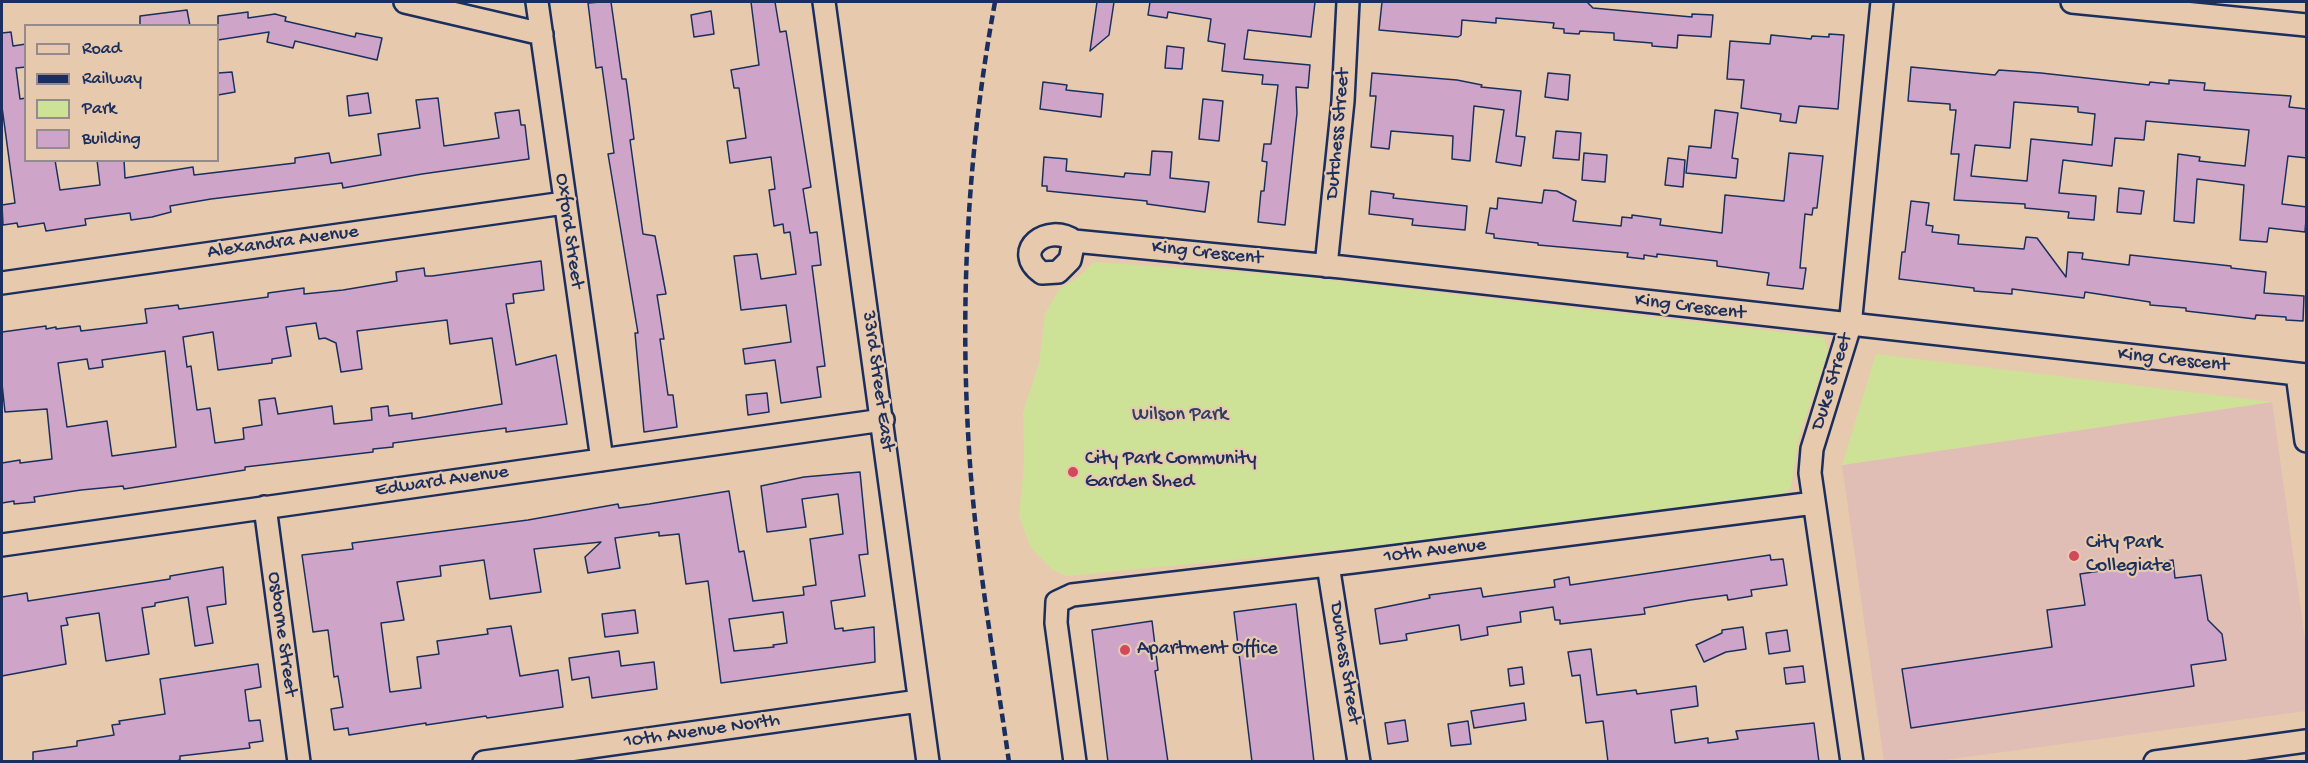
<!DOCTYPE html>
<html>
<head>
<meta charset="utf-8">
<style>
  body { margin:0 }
  #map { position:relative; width:2308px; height:763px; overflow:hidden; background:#e7c9ae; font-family:"Gochi Hand",sans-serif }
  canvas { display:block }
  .frame { position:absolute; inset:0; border:3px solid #1b2f5e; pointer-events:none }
  .legend { position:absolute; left:24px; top:24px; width:195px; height:138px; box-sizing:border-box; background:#e7c9ae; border:2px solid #958b8e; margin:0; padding:8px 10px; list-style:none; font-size:18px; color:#1b2f5e }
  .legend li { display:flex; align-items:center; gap:12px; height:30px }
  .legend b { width:30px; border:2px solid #958b8e }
</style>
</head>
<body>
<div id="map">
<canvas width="2308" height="763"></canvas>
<div class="frame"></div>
<ul class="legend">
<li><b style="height:8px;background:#e7c9ae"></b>Road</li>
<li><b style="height:8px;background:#1b2f5e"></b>Railway</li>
<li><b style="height:16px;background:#cde297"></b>Park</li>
<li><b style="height:16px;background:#cea4c9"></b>Building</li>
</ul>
</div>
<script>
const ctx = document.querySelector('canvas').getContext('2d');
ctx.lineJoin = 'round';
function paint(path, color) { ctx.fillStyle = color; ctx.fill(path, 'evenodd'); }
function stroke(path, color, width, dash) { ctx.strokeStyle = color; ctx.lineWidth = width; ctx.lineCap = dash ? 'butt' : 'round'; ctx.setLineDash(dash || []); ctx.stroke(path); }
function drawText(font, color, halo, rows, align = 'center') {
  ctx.font = font + ' "Gochi Hand",sans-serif'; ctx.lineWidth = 4.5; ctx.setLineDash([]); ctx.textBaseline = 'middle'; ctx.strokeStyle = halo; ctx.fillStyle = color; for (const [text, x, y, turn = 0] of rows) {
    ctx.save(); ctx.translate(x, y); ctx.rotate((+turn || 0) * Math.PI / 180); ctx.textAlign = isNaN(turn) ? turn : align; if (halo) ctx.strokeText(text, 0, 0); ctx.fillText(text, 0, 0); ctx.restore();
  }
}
paint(new Path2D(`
  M 2272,402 L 2306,647 L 2306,711 L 1937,761 L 1884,761 L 1842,465 Z`), '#e0beb6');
paint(new Path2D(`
  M 1094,262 L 1293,276 L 1824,337 L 1828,351 L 1799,436 L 1791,487 L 1785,494 L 1368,547 L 1066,576 L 1053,570 L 1031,548 L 1019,516 L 1024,463 L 1023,412 L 1039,363 L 1045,314 L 1060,288 L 1075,280 Z
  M 1876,354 L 2272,402 L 1842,465 Z`), '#cde297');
const building = new Path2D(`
  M 600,2 L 611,2 L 622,79 L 626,79 L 629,101 L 634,139 L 630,140 L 643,234 L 655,236 L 666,294 L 657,295 L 664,339 L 660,339 L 668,395 L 673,395 L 677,427 L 644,432 L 635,333 L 638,333 L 608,154 L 614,153 L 602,67 L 596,68 L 588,3 Z
  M 751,2 L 775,2 L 780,32 L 786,31 L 811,187 L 803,189 L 810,233 L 817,232 L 821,265 L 812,266 L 825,366 L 817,367 L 821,397 L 781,403 L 775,360 L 745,364 L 743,349 L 791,342 L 786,305 L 741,310 L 734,256 L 757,254 L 761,279 L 796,274 L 790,232 L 784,233 L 783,224 L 774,226 L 769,190 L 775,189 L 771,157 L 730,163 L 727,141 L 746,138 L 739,88 L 734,88 L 731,70 L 759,65 Z
  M 1097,2 L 1114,2 L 1109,35 L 1090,51 Z
  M 1150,2 L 1315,2 L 1311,37 L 1248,30 L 1244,59 L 1310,65 L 1308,88 L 1296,87 L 1297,113 L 1285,225 L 1258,222 L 1261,191 L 1264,191 L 1267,162 L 1262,161 L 1264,144 L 1271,144 L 1278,85 L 1262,84 L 1263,75 L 1222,71 L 1225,44 L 1208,41 L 1211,19 L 1168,12 L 1167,18 L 1148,15 Z
  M 1382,2 L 1587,2 L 1593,8 L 1692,17 L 1692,14 L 1713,15 L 1711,37 L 1678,35 L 1677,48 L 1652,46 L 1652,43 L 1614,40 L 1614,33 L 1580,31 L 1579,34 L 1564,33 L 1564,29 L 1553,28 L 1554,23 L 1496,18 L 1496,23 L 1462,20 L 1461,35 L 1458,37 L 1379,30 Z
  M 187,10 L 190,26 L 140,26 L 140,16 Z
  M 711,11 L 714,34 L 694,37 L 691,15 Z
  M 248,12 L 248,18 L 275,14 L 286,17 L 285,21 L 355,37 L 356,33 L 382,38 L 377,60 L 295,41 L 293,48 L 267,42 L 269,32 L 218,40 L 218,16 Z
  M 11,32 L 13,46 L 26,44 L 26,67 L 16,68 L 20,99 L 26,98 L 26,160 L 55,160 L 60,190 L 100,185 L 97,160 L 124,160 L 125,178 L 193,167 L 194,175 L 295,163 L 295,158 L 329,153 L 331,163 L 381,155 L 378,134 L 420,128 L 416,100 L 438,98 L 444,146 L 499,138 L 495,113 L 519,110 L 521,125 L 525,125 L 529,159 L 422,174 L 343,188 L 342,183 L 211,199 L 170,206 L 171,212 L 152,217 L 131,220 L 130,213 L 85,219 L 86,225 L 46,231 L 44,223 L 18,227 L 17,223 L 3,225 L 2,205 L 15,203 L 2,107 L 2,33 Z
  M 1829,34 L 1844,35 L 1838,109 L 1799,106 L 1796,123 L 1780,121 L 1781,114 L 1741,108 L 1744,80 L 1727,79 L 1730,41 L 1770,44 L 1771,35 L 1811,39 L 1812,36 L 1829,37 Z
  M 1167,46 L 1184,48 L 1182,69 L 1165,68 Z
  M 1911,67 L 1995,75 L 1999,70 L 2041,73 L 2149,85 L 2150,82 L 2169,84 L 2169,80 L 2205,83 L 2204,90 L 2291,96 L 2289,107 L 2307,109 L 2307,158 L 2288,156 L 2282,204 L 2307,207 L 2305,232 L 2269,228 L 2267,242 L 2240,240 L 2244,185 L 2197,179 L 2194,223 L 2174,221 L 2178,154 L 2200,157 L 2199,161 L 2245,166 L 2249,130 L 2216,127 L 2146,121 L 2144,140 L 2115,138 L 2112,166 L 2063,160 L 2059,193 L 2096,196 L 2094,220 L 2068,218 L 2069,212 L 2025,208 L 2025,204 L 1954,200 L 1959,154 L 1951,154 L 1956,110 L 1950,110 L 1950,104 L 1908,101 ZM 2014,102 L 2078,107 L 2078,112 L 2095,114 L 2092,145 L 2031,139 L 2027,181 L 1971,176 L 1975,145 L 2010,148 Z
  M 232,72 L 235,92 L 218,95 L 218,73 Z
  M 1372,73 L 1457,80 L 1482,85 L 1481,87 L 1521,91 L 1516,136 L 1525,137 L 1521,166 L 1496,162 L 1504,110 L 1474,106 L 1470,161 L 1452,159 L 1453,136 L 1391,131 L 1389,149 L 1371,147 L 1376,96 L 1370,96 Z
  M 1548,73 L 1570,75 L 1568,100 L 1545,97 Z
  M 1043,82 L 1067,85 L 1066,90 L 1103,94 L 1101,117 L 1040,109 Z
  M 368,93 L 371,113 L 349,116 L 347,96 Z
  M 1203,99 L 1223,101 L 1219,141 L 1199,139 Z
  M 1715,110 L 1738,113 L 1732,158 L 1738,159 L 1736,178 L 1686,173 L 1689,146 L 1711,148 Z
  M 1556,131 L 1581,133 L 1579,160 L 1553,158 Z
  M 1152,151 L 1172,152 L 1170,178 L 1209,182 L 1205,212 L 1147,204 L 1147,201 L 1047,191 L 1047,186 L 1042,186 L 1044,157 L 1067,159 L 1066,171 L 1124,177 L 1125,173 L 1150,175 Z
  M 1584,153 L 1607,155 L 1605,182 L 1582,180 Z
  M 1789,153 L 1823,156 L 1817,208 L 1813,208 L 1812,215 L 1805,214 L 1800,268 L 1806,268 L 1803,289 L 1767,285 L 1769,273 L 1717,266 L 1717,261 L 1657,254 L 1657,257 L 1644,255 L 1644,259 L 1627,257 L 1628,253 L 1538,245 L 1538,243 L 1494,238 L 1494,234 L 1486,233 L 1490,208 L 1497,209 L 1498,198 L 1542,203 L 1544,190 L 1557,191 L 1576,201 L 1573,221 L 1621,226 L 1622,217 L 1632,218 L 1632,215 L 1661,219 L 1660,225 L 1722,233 L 1725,195 L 1784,201 Z
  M 1668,158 L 1685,160 L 1683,187 L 1665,185 Z
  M 2119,188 L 2144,191 L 2141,214 L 2117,212 Z
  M 1371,191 L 1394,194 L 1393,198 L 1467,206 L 1465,230 L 1412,225 L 1413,219 L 1369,214 Z
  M 1911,201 L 1929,203 L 1926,225 L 1933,226 L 1932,232 L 1959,235 L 1958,244 L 2024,249 L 2026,237 L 2037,238 L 2066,277 L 2068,252 L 2083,253 L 2082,259 L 2129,265 L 2130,255 L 2231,266 L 2231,268 L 2266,272 L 2264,293 L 2304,296 L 2303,321 L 2286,320 L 2286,317 L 2256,315 L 2255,319 L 2186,311 L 2186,308 L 2150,305 L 2150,302 L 2085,292 L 2084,298 L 2012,289 L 2012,294 L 1974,291 L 1974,288 L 1899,279 L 1902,252 L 1905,252 Z
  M 541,261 L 544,290 L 513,294 L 514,303 L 506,304 L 516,365 L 556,355 L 567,424 L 506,432 L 506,428 L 393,443 L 393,447 L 373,449 L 373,452 L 245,467 L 245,470 L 124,489 L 123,486 L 81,490 L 34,497 L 35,502 L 14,504 L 14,501 L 2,503 L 2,463 L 20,460 L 20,463 L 52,459 L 47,409 L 5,412 L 2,384 L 2,332 L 46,326 L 46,329 L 56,327 L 56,329 L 80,326 L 81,331 L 147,323 L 145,309 L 178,305 L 179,309 L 268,297 L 268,293 L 304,288 L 304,294 L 343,290 L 397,281 L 396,272 L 424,268 L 425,276 L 432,276 ZM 447,320 L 450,344 L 492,338 L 502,404 L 412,419 L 412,413 L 389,416 L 388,406 L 371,408 L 372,420 L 334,424 L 332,406 L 278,414 L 275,398 L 259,400 L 262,425 L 243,428 L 244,439 L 215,443 L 210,408 L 197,410 L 191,366 L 187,367 L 183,337 L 213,332 L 218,370 L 272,363 L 272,359 L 291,356 L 286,327 L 316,323 L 319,339 L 325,338 L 336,343 L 341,372 L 362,369 L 357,331 ZM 165,351 L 176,447 L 112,456 L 107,421 L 67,427 L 58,363 L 87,359 L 89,369 L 103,367 L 102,360 Z
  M 767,393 L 769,412 L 748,415 L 746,395 Z
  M 860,472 L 868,554 L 859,555 L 865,596 L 831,601 L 835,629 L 843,628 L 843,631 L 874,627 L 875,662 L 721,683 L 708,581 L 686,584 L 679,534 L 659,536 L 659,532 L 615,538 L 620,568 L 588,573 L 585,557 L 601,542 L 534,549 L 541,592 L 490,599 L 484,560 L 440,566 L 441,576 L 397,582 L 404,620 L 381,623 L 390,692 L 421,688 L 417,657 L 439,654 L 437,641 L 488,634 L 487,629 L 511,626 L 520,676 L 558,670 L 563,707 L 487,718 L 486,716 L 426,725 L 426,723 L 349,735 L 348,728 L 334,730 L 331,709 L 343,707 L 338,676 L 334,677 L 328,630 L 313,632 L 302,555 L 353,549 L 352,543 L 528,520 L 618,504 L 619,508 L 649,504 L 729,491 L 739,552 L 744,551 L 753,601 L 804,595 L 803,587 L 816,585 L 810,539 L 843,534 L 838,494 L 802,499 L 806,527 L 767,532 L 761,486 L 804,477 ZM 783,612 L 787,643 L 773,645 L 774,647 L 734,651 L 729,619 Z
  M 1770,555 L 1771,560 L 1783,559 L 1787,585 L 1751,590 L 1752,596 L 1728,600 L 1727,595 L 1690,600 L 1644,608 L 1645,614 L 1560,624 L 1560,620 L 1555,620 L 1553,607 L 1520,612 L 1521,622 L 1487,627 L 1488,635 L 1461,640 L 1459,625 L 1406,634 L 1407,640 L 1380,644 L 1375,609 L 1430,598 L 1429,595 L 1481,588 L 1483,597 L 1555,587 L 1554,580 L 1569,577 L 1570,585 L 1577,584 Z
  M 2173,560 L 2175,578 L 2201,575 L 2208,620 L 2222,634 L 2226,660 L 2191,665 L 2194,686 L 1911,728 L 1902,669 L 2052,647 L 2047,610 L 2085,605 L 2080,574 Z
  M 223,567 L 226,604 L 207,607 L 213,643 L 195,646 L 188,597 L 155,603 L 155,606 L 142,608 L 149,654 L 106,661 L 99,613 L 66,618 L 68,625 L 61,626 L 66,664 L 2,676 L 2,597 L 27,593 L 28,601 L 170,579 L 170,576 Z
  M 1296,604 L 1314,762 L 1252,762 L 1234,612 Z
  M 635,610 L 638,633 L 605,637 L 602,614 Z
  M 1152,621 L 1158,670 L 1155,671 L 1168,762 L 1108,762 L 1092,630 Z
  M 1743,627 L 1746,649 L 1726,652 L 1704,662 L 1696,645 L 1722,633 L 1722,630 Z
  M 1787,630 L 1790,651 L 1769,654 L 1766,633 Z
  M 1591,649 L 1597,695 L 1636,690 L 1637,694 L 1696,686 L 1698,706 L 1671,710 L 1675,743 L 1708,738 L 1708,743 L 1738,739 L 1736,731 L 1814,723 L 1819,762 L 1608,762 L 1603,721 L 1586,723 L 1580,675 L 1572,676 L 1568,652 Z
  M 619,651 L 621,666 L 654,662 L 657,689 L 592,698 L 589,677 L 572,680 L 569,658 Z
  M 258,664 L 261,687 L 245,690 L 249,721 L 260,720 L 263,741 L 249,743 L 250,748 L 180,756 L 180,760 L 172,762 L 33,762 L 33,752 L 77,746 L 77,741 L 114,735 L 112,725 L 120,724 L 119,721 L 165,714 L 160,679 Z
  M 1803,666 L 1805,682 L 1786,684 L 1784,668 Z
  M 1522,667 L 1524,684 L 1510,686 L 1508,669 Z
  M 1524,703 L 1526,720 L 1474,728 L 1471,711 Z
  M 1405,720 L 1408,741 L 1388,744 L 1385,723 Z
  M 1468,721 L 1471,744 L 1451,746 L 1448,724 Z`);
paint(building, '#cea4c9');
stroke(building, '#1b2f5e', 1.5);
const minor = new Path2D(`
  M 405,2 L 542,34
  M 537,2 L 602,460
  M 824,2 L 928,762
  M 2072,2 L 2306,25
  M 1074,241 L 1070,260 L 1058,272 L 1042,273 C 1010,251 1048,222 1074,241 L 1341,267 L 2306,375
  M 1326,266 L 1343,101 L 1348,2
  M 2,283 L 564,203
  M 2297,374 L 2306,441
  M 265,507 L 299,762
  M 2,545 L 883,420
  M 1328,565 L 1359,762
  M 484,762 L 919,701
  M 1075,762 L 1056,623 L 1057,602 L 1072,595 L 1353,562 L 1814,503
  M 1852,762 L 1810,473 L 1812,449 L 1850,326 L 1882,2
  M 2155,762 L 2306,741`);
stroke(minor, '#1b2f5e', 26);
stroke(minor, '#e7c9ae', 21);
stroke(new Path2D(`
  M 995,2 C 967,153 959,310 970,464 C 977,563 995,663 1009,762`), '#1b2f5e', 4.5, [9, 4.5]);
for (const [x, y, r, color] of [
  [1073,472,6,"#d1495b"],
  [2074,556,6,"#d1495b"],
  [1125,650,6,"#d1495b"]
]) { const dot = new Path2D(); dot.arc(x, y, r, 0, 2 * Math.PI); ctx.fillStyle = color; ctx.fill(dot); stroke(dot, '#e7c9ae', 2); }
drawText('20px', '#1b2f5e', '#e7c9ae', [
  ["Dutchess Street",1339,134,-85],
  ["Oxford Street",568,231,82],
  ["Alexandra Avenue",283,243,-8],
  ["King Crescent",1207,254,6],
  ["King Crescent",1690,308,7],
  ["King Crescent",2173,361,6],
  ["33rd Street East",877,381,82],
  ["Duke Street",1833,382,-73],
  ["Edward Avenue",442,482,-8],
  ["10th Avenue",1435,552,-7],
  ["Osborne Street",281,634,82],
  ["Duchess Street",1344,663,81],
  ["10th Avenue North",702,732,-8]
]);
drawText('20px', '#2d4164', '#e7c9ae', [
  ["Wilson Park",1180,416]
]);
drawText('20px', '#1b2f5e', '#e7c9ae', [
  ["City Park Community",1085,460],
  ["Garden Shed",1085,483],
  ["City Park",2086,544],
  ["Collegiate",2086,567],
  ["Apartment Office",1137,650]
], 'left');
</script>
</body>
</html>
